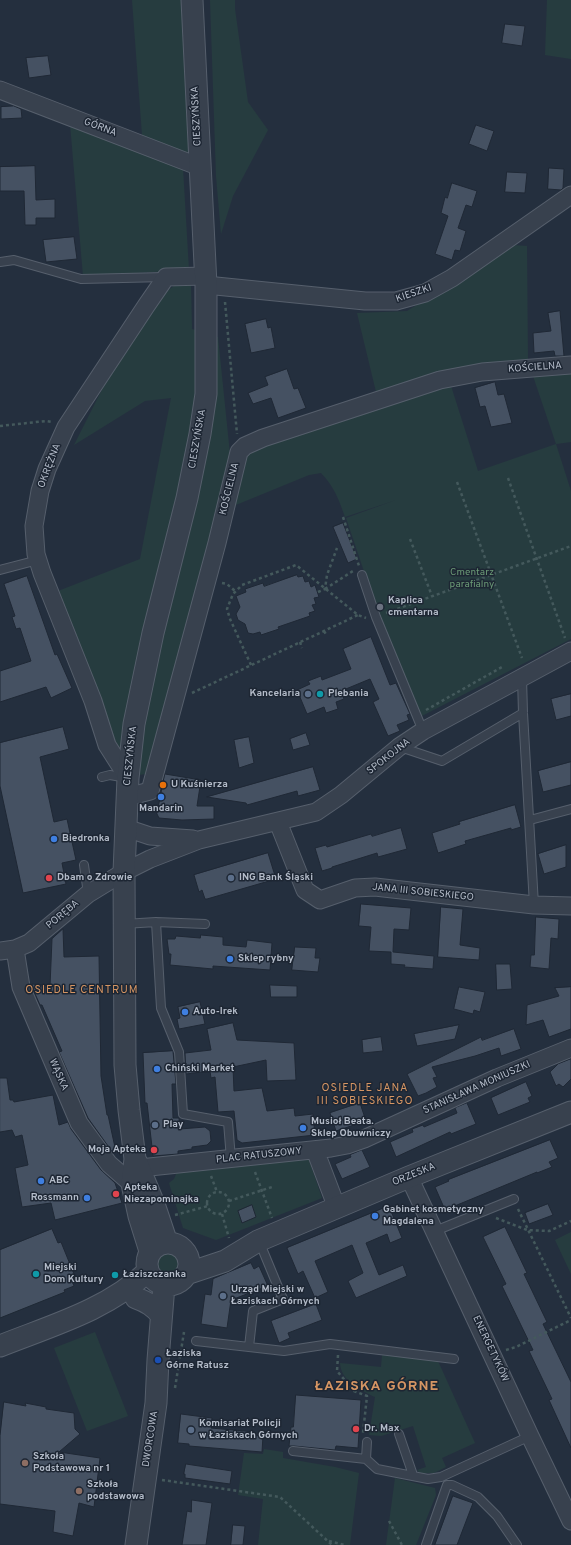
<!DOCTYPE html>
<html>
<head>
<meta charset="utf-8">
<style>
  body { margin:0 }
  canvas { display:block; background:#242f3e }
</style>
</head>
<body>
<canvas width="571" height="1545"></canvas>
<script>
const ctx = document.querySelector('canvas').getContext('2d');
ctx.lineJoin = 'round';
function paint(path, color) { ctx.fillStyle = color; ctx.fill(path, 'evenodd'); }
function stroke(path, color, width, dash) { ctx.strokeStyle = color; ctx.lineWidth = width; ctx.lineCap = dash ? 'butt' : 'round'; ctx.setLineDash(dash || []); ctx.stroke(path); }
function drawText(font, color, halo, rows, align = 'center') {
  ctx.font = font + ' Overpass,sans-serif'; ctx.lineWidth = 3; ctx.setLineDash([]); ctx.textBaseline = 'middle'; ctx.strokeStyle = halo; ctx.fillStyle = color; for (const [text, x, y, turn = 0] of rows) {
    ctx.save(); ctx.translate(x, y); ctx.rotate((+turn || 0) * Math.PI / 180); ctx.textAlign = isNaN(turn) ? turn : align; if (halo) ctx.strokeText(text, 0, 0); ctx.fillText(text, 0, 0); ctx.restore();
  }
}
paint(new Path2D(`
  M 132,0 L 183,0 L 189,156 L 142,135 Z
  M 210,0 L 235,0 L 235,9 L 248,102 L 268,130 L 233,196 L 221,234 L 216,176 Z
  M 547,0 L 571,0 L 571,59 L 545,55 Z
  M 70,124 L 183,168 L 189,270 L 83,276 Z
  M 513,245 L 527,246 L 528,362 L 446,370 L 478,471 L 556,444 L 532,373 L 571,371 L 571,442 L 556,444 L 571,491 L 571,639 L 420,717 L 380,619 L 346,518 L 396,500 L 345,517 C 339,500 334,486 321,473 L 309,475 L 231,507 L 146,774 L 139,775 L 114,739 L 58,591 L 140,559 L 171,398 L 145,401 L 74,445 L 128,338 L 163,294 L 175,285 L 191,284 L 192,329 L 218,337 L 230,454 L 377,396 L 357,313 L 407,311 Z
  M 308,1157 L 322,1198 L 216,1240 L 183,1228 L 169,1183 L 174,1179 L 177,1172 Z
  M 571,1232 L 571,1274 L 555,1240 Z
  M156 1263a12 12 0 1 1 24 0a12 12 0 1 1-24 0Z
  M 95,1332 L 128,1416 L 87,1431 L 54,1348 Z
  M 382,1355 L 438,1361 L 475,1443 L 442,1458 L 446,1467 L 434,1473 L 420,1473 L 417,1470 L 426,1467 L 413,1426 L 381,1436 L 369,1435 L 375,1397 C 360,1390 341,1381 340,1363 L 381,1367 Z
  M 264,1449 L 283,1452 L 283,1458 L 335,1467 L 359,1473 L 350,1545 L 258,1545 L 263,1499 L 238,1495 L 244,1453 L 263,1454 Z
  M 395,1478 L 435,1488 L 436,1495 L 416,1545 L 386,1545 Z`), '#263c3f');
const building = new Path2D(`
  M 505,24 L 525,26 L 522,46 L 502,43 Z
  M 48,56 L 51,75 L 29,78 L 26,58 Z
  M 14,106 L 21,109 L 22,118 L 1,119 L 1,107 Z
  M 476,125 L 494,131 L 487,151 L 469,144 Z
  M 35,166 L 36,200 L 55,199 L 55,218 L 36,218 L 36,225 L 25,225 L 24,191 L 0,191 L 0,167 Z
  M 549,168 L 564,169 L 563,188 L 561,190 L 548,189 Z
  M 507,172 L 527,173 L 525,193 L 505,192 Z
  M 452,183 L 477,191 L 472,207 L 466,205 L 458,228 L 466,231 L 460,251 L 455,250 L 452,260 L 435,254 L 448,216 L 441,213 L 445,197 L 447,198 Z
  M 74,237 L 77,259 L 46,262 L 43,240 Z
  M 560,311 L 564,356 L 555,356 L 554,351 L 534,353 L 533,333 L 551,331 L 548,313 Z
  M 266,319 L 268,328 L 271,327 L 275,348 L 251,353 L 245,324 Z
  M 287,369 L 294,389 L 298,388 L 306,408 L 278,418 L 271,398 L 253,404 L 248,393 L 268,385 L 265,377 Z
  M 495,382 L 498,395 L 504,394 L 512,423 L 491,427 L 485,406 L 480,407 L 475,388 Z
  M 343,523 L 357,559 L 348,563 L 333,527 Z
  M 297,575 L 298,577 L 303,576 L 305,582 L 309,581 L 311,587 L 315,585 L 319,597 L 314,598 L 316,604 L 312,605 L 315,611 L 309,613 L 310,616 L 278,627 L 279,629 L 261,635 L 260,632 L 253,634 L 248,633 L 245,624 L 238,620 L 236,614 L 240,607 L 236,596 L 246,592 L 245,589 L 263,583 L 264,586 Z
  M 27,576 L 55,655 L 57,654 L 72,688 L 51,698 L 46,687 L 0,702 L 0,671 L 31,661 L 20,628 L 16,629 L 12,617 L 15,616 L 4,584 Z
  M 371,637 L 390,685 L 396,683 L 410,714 L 407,715 L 409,720 L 397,725 L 400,731 L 388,736 L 373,702 L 379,699 L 370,679 L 341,691 L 344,699 L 336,702 L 338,709 L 326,713 L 324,707 L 307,714 L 297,690 L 310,684 L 308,681 L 321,676 L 322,680 L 351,669 L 343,649 Z
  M 571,694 L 571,716 L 556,720 L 551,699 Z
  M 63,727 L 69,749 L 40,757 L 54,822 L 67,819 L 76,860 L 62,863 L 66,884 L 23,893 L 0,786 L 0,743 Z
  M 306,733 L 310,745 L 293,750 L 290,739 Z
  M 249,737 L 254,763 L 239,768 L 234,740 Z
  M 571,762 L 571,785 L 543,792 L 538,771 Z
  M 313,767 L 320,790 L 298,796 L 297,791 L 247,805 L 246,803 L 207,797 Z
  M 165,774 L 201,780 L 197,806 L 214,806 L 214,819 L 182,820 L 159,818 L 157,814 Z
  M 515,805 L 521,827 L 511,830 L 511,828 L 465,841 L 466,844 L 438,853 L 432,833 L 460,824 L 459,822 Z
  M 401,828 L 407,849 L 378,857 L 377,853 L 332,867 L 332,868 L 322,871 L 315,848 L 326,845 L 327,847 L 371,834 L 372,836 Z
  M 566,845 L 566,867 L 544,874 L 538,854 Z
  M 268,853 L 276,879 L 207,899 L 205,899 L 202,890 L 199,892 L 194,875 Z
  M 361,904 L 411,908 L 409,930 L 394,929 L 393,952 L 434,956 L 433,969 L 404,967 L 405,965 L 391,964 L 391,952 L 369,951 L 371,927 L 359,926 Z
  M 441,907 L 463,909 L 460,945 L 480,948 L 479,960 L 438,957 Z
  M 536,917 L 559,919 L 558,939 L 551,938 L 549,969 L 530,967 L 531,955 L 534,955 Z
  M 63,929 L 64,957 L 99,956 L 101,1076 L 107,1115 L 108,1115 L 116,1152 L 113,1153 L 88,1118 L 59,1052 L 62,1051 L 42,1005 L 40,1005 L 32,987 L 32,984 L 50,986 L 52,939 Z
  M 201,935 L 223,937 L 223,945 L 246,947 L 247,940 L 272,943 L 270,970 L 213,966 L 213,969 L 170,965 L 171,954 L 169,954 L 167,939 L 175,939 L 176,936 L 200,938 Z
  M 295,947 L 316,948 L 315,958 L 320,958 L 318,972 L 292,970 Z
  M 496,964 L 510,964 L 512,989 L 497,990 Z
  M 270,985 L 297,986 L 297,997 L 271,997 Z
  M 459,987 L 485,992 L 480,1012 L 474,1010 L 473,1014 L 454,1009 Z
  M 571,987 L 571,1029 L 549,1037 L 543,1020 L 526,1025 L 527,1005 L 559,996 L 555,988 Z
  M 200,1002 L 205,1024 L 179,1029 L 177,1019 L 180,1018 L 178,1007 Z
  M 233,1023 L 237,1040 L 294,1043 L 296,1080 L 267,1081 L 266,1060 L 233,1067 L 234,1091 L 262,1088 L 267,1111 L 294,1108 L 295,1116 L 313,1114 L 315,1135 L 242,1143 L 237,1140 L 234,1111 L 218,1112 L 215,1077 L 211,1078 L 210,1071 L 186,1074 L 185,1053 L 211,1050 L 207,1029 Z
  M 459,1025 L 455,1039 L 417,1046 L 414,1034 Z
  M 514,1029 L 521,1049 L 501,1056 L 499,1048 L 475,1056 L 432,1067 L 437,1077 L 433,1078 L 437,1087 L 426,1093 L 418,1096 L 407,1074 L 481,1037 L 482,1040 Z
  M 381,1037 L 383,1051 L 363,1053 L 362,1040 Z
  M 173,1051 L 176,1084 L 172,1084 L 173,1118 L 179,1118 L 180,1129 L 205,1127 L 210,1131 L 211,1141 L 207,1145 L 192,1147 L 192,1149 L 178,1151 L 178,1154 L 153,1156 L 147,1103 L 145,1103 L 143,1053 Z
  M 571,1059 L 571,1079 L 563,1087 L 559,1084 L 556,1086 L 550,1072 L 558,1064 Z
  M 0,1078 L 7,1078 L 10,1100 L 13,1100 L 14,1102 L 53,1095 L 59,1125 L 68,1122 L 71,1129 L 101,1170 L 115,1183 L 122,1203 L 55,1220 L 51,1203 L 22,1207 L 15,1168 L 28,1165 L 22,1135 L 15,1137 L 12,1130 L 0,1132 Z
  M 526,1082 L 532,1096 L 528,1098 L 530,1102 L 498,1115 L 491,1098 Z
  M 360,1103 L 366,1121 L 336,1131 L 330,1113 Z
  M 467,1103 L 476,1124 L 451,1134 L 450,1132 L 396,1157 L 390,1142 L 413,1132 L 412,1129 L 423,1125 L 424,1127 L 457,1113 L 455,1108 Z
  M 550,1140 L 558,1158 L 549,1162 L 552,1167 L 537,1173 L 537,1172 L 445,1210 L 435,1187 L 449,1181 L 448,1180 Z
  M 362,1150 L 370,1167 L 342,1179 L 335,1164 L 351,1157 L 350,1155 Z
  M 548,1204 L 553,1215 L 529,1224 L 525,1213 Z
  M 252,1205 L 256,1217 L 242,1223 L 238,1211 Z
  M 389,1206 L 402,1238 L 390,1243 L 387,1234 L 366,1243 L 379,1275 L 403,1265 L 407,1276 L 356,1298 L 348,1281 L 363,1273 L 352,1245 L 315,1261 L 328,1292 L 315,1298 L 303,1271 L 298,1274 L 287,1248 Z
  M 505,1227 L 527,1273 L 524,1274 L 547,1322 L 543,1324 L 571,1382 L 571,1448 L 549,1400 L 552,1399 L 529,1351 L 533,1350 L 502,1286 L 506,1284 L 483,1237 Z
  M 52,1229 L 58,1243 L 61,1242 L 74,1274 L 70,1275 L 74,1286 L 64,1290 L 65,1292 L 0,1318 L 0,1250 Z
  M 251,1263 L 254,1269 L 259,1266 L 268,1286 L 231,1300 L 227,1328 L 201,1324 L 205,1294 L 211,1295 L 213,1279 Z
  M 316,1304 L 322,1320 L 288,1333 L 290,1338 L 279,1343 L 271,1321 Z
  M 296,1395 L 361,1400 L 358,1448 L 336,1446 L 335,1450 L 294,1446 L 289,1446 L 291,1427 L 293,1427 Z
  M 4,1402 L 26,1406 L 25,1403 L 46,1407 L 46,1409 L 74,1413 L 75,1429 L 80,1434 L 59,1452 L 100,1458 L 94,1507 L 79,1503 L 73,1536 L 53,1532 L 55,1511 L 0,1504 L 0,1436 Z
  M 181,1414 L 212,1418 L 211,1428 L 255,1432 L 255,1435 L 263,1436 L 262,1452 L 189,1446 L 189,1444 L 178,1443 Z
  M 186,1464 L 232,1471 L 230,1484 L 185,1478 L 185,1474 L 184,1474 Z
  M 453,1496 L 473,1503 L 457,1545 L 435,1545 Z
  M 192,1500 L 212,1503 L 206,1545 L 182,1545 L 187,1511 L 191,1512 Z
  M 233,1525 L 245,1526 L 243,1545 L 231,1545 Z`);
paint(building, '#455162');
stroke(building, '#1f2835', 1);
const service = new Path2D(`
  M 0,262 L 14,260 L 81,279 L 165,277
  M 0,570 L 38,560
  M 362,575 L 376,617 L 423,731
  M 522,678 L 523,713 L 534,905
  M 400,747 L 442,761 L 523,713
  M 102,777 L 110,775 L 127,778
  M 530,820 L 571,809
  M 84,865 L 88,894
  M 156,922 L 161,1008 L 179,1052 L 183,1114 L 228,1122 L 231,1159
  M 124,924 L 156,922 L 205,924
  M 435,1231 L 514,1199
  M 259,1241 L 283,1299 L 253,1311 L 249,1347 L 284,1351 L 330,1344 L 454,1359
  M 196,1341 L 249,1347
  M 399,1434 L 413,1475
  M 367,1442 L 366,1459 L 377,1469 L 428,1479 L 441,1477 L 530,1436
  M 293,1451 L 366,1459
  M 426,1545 L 447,1485 L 452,1485 L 478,1497 L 497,1516 L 517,1545`);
const minor = new Path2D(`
  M 0,90 L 200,167
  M 206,285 L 365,301 L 396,301 L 425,293 L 452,278 L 571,195
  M 128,778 L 107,745 L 93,701 L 42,573 L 36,554 L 34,526 L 40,491 L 47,469 L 66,427 L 146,306 L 166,277 L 205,276
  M 127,797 L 150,791 L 217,543 L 239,452 L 245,446 L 263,438 L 440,380 L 482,372 L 571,365
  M 278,822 L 305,890 L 320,900 L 355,888 L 375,887 L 534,905 L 571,906
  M 126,828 L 150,836 L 193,839
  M 15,949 L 21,987 L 79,1123 L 109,1164 L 132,1184
  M 0,951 L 15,949 L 29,943 L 88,894 L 124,872 L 150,859 L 199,840 L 316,812 L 341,795 L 399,747 L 423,731 L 571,651
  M 315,1150 L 337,1208
  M 140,1168 L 331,1148 L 347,1145 L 364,1139 L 497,1078 L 571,1048
  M 409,1177 L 530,1436 L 571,1521`);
const tertiary = new Path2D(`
  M 137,1163 L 154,1204 L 167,1243
  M147 1264a21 21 0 1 1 42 0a21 21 0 1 1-42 0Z
  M 150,1251 L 139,1216 L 132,1184 L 135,1159 L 129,1110 L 125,1065 L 124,872 L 128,778 L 134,724 L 153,633 L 187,498 L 200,434 L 206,394 L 206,285 L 192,0
  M 186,1274 L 225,1261 L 258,1241 L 409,1177 L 571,1112
  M 136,1298 C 147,1302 154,1306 161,1315
  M 0,1346 C 50,1326 107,1310 147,1272
  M 136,1545 L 156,1403 L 158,1360 L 164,1285`);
stroke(service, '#565f6c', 10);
stroke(minor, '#565f6c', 19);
stroke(tertiary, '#565f6c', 23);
stroke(new Path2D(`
  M 225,302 L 237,434
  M 0,426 L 46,421 L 52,422
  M 508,478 L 565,638
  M 457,482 L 522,658
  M 343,517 L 359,566
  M 410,539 L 432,596
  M 222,583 L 227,584 L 235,591
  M 325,589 L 353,571
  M 318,592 L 325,589 L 327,575 L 337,548
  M 386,613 L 571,546
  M 324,631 L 327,636
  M 300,642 L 302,648
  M 251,665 L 230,619 L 227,609 L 233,594 L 242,585 L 296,565 L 358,615 L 366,618
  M 192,693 L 358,615
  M 426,710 L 502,667
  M 255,1172 L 272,1218
  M 211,1176 L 217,1192
  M207 1203a11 11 0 1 1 22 0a11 11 0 1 1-22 0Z
  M 229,1201 L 272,1187
  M 518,1209 L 571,1318
  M 222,1214 L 229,1238
  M 175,1215 L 208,1206
  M 496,1218 L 527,1230 L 549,1231 L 571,1221
  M 506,1350 L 516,1347 L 571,1320
  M 338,1355 L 337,1371 L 354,1391 L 367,1396 L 363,1433
  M 175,1388 L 184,1332
  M 162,1480 L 280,1497 L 332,1545
  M 389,1521 L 402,1545
  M 329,1541 L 345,1545`), '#44595c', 2.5, [3, 3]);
stroke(service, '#38414e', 8);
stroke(minor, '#38414e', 17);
stroke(tertiary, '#38414e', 21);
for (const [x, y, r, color] of [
  [380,607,4,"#6b7280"],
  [308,694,4,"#5c6f8a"],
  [320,694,4,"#0f9aa8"],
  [163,785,4,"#e8710a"],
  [161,797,4,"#3f7fe0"],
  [54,839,4,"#3f7fe0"],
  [49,878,4,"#e0444e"],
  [231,878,4,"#5c6f8a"],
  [230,959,4,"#3f7fe0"],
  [185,1012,4,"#3f7fe0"],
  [157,1069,4,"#3f7fe0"],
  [155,1125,4,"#5c6f8a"],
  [303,1128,4,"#3f7fe0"],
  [154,1150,4,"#e0444e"],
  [41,1181,4,"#3f7fe0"],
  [116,1194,4,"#e0444e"],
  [87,1198,4,"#3f7fe0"],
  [375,1216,4,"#3f7fe0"],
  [36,1274,4,"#0f9aa8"],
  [115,1275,4,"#0f9aa8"],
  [223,1296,4,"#5c6f8a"],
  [158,1360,4,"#1a4fb4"],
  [356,1429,4,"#e0444e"],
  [191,1430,4,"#5c6f8a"],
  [25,1463,4,"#8d6e63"],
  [79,1491,4,"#8d6e63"]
]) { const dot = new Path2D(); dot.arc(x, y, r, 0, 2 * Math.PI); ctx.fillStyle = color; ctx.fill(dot); stroke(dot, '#1d2633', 1.5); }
drawText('10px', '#b4bcc9', '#1d2633', [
  ["CIESZYŃSKA",197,116,-93],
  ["GÓRNA",100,128,21],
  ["KIESZKI",414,294,-19],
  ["KOŚCIELNA",535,368,-4],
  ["CIESZYŃSKA",198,439,-80],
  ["OKRĘŻNA",50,466,-69],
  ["KOŚCIELNA",230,489,-76],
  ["CIESZYŃSKA",131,756,-84],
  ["SPOKOJNA",389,757,-38],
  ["JANA III SOBIESKIEGO",423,893,6],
  ["PORĘBA",63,915,-40],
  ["WĄSKA",58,1075,67],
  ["STANISŁAWA MONIUSZKI",477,1088,-24],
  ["PLAC RATUSZOWY",259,1156,-6],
  ["ORZESKA",414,1175,-22],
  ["ENERGETYKÓW",490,1349,65],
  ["DWORCOWA",151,1439,-81]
]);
drawText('10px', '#6b9a76', '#1d2633', [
  ["Cmentarz",472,573],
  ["parafialny",472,585]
]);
drawText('bold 10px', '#b4bcc9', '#1d2633', [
  ["Kaplica",388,601],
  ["cmentarna",388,613],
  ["Kancelaria",300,694,"right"],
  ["Plebania",328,694],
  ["U Kuśnierza",171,785],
  ["Mandarin",161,809,"center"],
  ["Biedronka",62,839],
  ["Dbam o Zdrowie",57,878],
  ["ING Bank Śląski",239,878],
  ["Sklep rybny",238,959],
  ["Auto-Irek",193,1012],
  ["Chiński Market",165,1069],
  ["Musioł Beata.",311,1122],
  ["Sklep Obuwniczy",311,1134],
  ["Play",163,1125],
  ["Moja Apteka",146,1150,"right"],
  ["ABC",49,1181],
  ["Apteka",124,1188],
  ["Niezapominajka",124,1200],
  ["Rossmann",79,1198,"right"],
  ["Gabinet kosmetyczny",383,1210],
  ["Magdalena",383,1222],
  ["Miejski",44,1268],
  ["Dom Kultury",44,1280],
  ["Łaziszczanka",123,1275],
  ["Urząd Miejski w",231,1290],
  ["Łaziskach Górnych",231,1302],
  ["Łaziska",166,1354],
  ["Górne Ratusz",166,1366],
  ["Komisariat Policji",199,1424],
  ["w Łaziskach Górnych",199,1436],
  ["Dr. Max",364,1429],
  ["Szkoła",33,1457],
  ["Podstawowa nr 1",33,1469],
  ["Szkoła",87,1485],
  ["podstawowa",87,1497]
], 'left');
ctx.letterSpacing = '1px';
drawText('11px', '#d59563', '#1d2633', [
  ["OSIEDLE CENTRUM",82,991],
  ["OSIEDLE JANA",365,1089],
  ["III SOBIESKIEGO",365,1102]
]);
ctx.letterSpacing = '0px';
ctx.letterSpacing = '1px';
drawText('bold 14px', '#d59563', '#1d2633', [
  ["ŁAZISKA GÓRNE",377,1387]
]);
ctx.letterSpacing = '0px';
</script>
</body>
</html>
